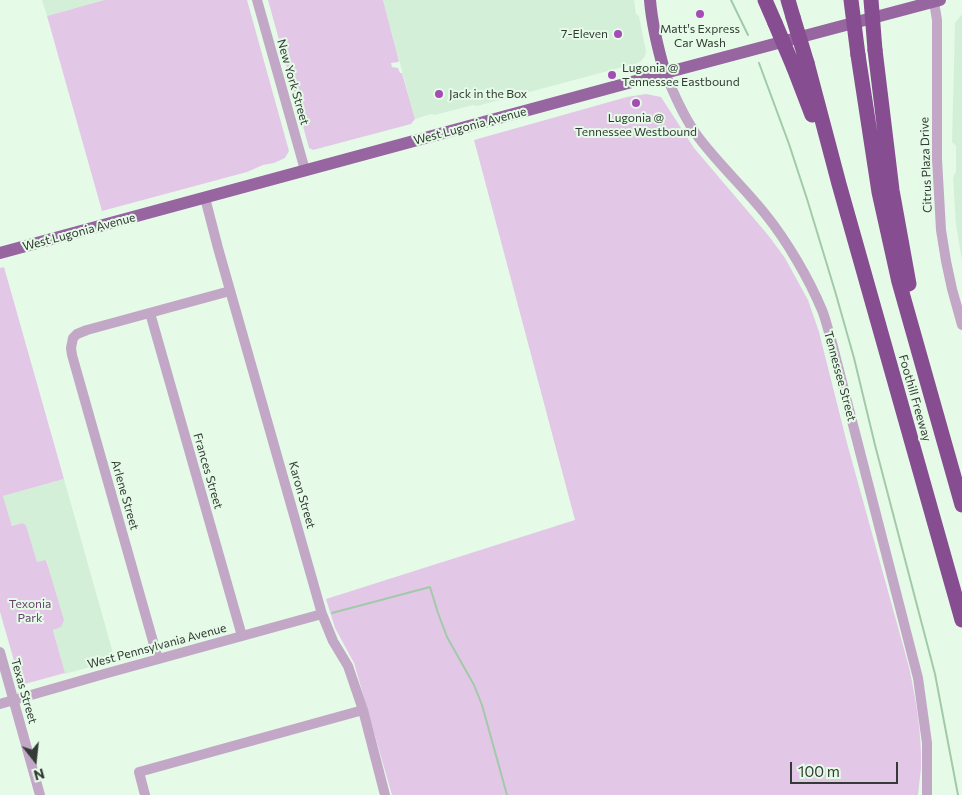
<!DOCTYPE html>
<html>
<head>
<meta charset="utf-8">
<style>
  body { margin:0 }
  #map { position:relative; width:962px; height:795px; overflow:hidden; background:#e5fbe8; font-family:Commissioner,sans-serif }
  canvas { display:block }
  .north { position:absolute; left:10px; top:735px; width:50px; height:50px; -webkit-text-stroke:4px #e5fbe8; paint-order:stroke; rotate:164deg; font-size:14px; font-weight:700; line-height:20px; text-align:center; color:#333b34 }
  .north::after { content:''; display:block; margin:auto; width:18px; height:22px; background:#333b34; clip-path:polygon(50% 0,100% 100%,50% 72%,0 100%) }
  .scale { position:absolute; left:790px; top:762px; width:108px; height:22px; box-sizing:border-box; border:2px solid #333b34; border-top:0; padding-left:6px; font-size:15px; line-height:18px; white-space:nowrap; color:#333b34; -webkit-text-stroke:4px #e5fbe8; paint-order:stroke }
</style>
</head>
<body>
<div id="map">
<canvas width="962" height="795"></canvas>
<div class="north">N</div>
<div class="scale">100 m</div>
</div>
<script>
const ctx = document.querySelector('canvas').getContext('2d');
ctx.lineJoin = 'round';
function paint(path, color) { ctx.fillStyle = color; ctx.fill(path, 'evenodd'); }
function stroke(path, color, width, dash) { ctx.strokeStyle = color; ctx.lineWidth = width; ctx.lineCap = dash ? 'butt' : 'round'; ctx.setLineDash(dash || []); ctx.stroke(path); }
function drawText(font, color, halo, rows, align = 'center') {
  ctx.font = font + ' Commissioner,sans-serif'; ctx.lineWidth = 4; ctx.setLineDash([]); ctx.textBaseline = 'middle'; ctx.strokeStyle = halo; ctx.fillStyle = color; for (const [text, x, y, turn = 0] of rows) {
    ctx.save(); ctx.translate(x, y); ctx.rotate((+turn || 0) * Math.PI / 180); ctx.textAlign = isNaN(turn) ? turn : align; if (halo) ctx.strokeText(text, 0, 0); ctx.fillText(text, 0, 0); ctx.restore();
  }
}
paint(new Path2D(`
  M 42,0 L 104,0 L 47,16 Z
  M 383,0 L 634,0 L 636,14 L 639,16 L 646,51 L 645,56 L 641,61 L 638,63 L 477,106 L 473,105 L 435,115 L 431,114 L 415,119 Z
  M 962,14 L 962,261 L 956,225 L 953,178 L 956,171 L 956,146 L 952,142 L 955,23 Z
  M 64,479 L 115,660 L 65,674 L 53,629 L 47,560 L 37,563 L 26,525 L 22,523 L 12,526 L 3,496 Z`), '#d4efd8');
paint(new Path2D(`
  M 104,0 L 247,0 L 289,151 L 285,158 L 274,163 L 263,165 L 247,172 L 102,211 L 47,16 Z
  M 268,0 L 383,0 L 399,61 L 398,62 L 391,63 L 392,67 L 398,68 L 400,73 L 402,73 L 415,119 L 411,124 L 313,150 L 309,148 Z
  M 646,94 L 661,97 L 694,148 L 768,235 L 785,258 L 808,300 L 819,332 L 847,443 L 909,667 C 916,700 922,734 921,768 C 920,777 919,786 918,795 L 392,795 L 354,663 L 335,628 L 326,599 L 575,520 L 474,140 L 627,97 Z
  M 4,267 L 64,479 L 3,496 L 12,526 L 22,523 L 26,525 L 37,562 L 46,560 L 64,620 L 61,627 L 53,630 L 65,673 L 21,685 L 0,612 L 0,268 Z`), '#e2c8e6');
stroke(new Path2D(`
  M 731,0 L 748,35
  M 759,63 L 789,144 L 807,199 L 835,291 L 854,358 L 875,445 L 935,674 L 958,795
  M 332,613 L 430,587 L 438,613 L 447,637 L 474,685 L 482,705 L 507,795`), '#a2caa9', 2);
stroke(new Path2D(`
  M 257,0 L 305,170
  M 934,2 L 937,20 L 937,159 L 941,230 L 946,261 L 952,289 L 962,325
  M 665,73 C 674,94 683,115 696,134 C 717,163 744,187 766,215 C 787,241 809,279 822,310 C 826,320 828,330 831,339 L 918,678 L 927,743 L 927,795
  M 205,198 L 218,248 L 322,614 L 333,641 L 348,666 L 363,710 L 385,795
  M 150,313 L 242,636
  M 0,652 L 40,795
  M 158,659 L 72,355 L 71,348 L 73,338 L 77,334 L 87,330 L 230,291
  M 0,704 L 104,674 L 322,614
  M 145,795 L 139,772 L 363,710`), '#c3a7c7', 10);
stroke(new Path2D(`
  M 650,0 C 652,25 658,49 665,73
  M 0,253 L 665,73 L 940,0`), '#9765a0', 12);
stroke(new Path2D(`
  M 765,0 L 775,23
  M 788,0 L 793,17
  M 875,50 L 892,190 L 909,284
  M 858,55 L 879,192 L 899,282 L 962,505
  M 807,63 L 839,184 L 962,620
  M 794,68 L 812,115`), '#874d91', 15);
stroke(new Path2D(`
  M 851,0 L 858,55
  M 871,0 L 875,50
  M 793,17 L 807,63
  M 775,23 L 794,68`), '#874d91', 15);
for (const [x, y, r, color] of [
  [700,14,5,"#a64bb5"],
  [618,34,5,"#a64bb5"],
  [612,75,5,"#a64bb5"],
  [439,94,5,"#a64bb5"],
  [636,103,5,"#a64bb5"]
]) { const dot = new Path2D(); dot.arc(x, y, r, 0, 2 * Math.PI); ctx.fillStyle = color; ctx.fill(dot); stroke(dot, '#e5fbe8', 2); }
drawText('12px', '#333b34', '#e5fbe8', [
  ["Matt's Express",700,29],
  ["Car Wash",700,43],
  ["7-Eleven",608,34,"right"],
  ["Lugonia @",622,68,"left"],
  ["Tennessee Eastbound",622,82,"left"],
  ["Jack in the Box",449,94,"left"],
  ["Lugonia @",636,118],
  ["Tennessee Westbound",636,132]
]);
drawText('12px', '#333b34', '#e5fbe8', [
  ["New York Street",293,82,74],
  ["West Lugonia Avenue",470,126,-15],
  ["Citrus Plaza Drive",926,165,-92],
  ["West Lugonia Avenue",79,232,-15],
  ["Tennessee Street",840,376,75],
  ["Foothill Freeway",915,398,74],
  ["Frances Street",208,471,74],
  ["Arlene Street",125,495,74],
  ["Karon Street",302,495,74],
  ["West Pennsylvania Avenue",157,646,-15],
  ["Texas Street",24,691,74]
]);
drawText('12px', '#6b4172', '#e5fbe8', [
  ["Texonia",30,604],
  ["Park",30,618]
]);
</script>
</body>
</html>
